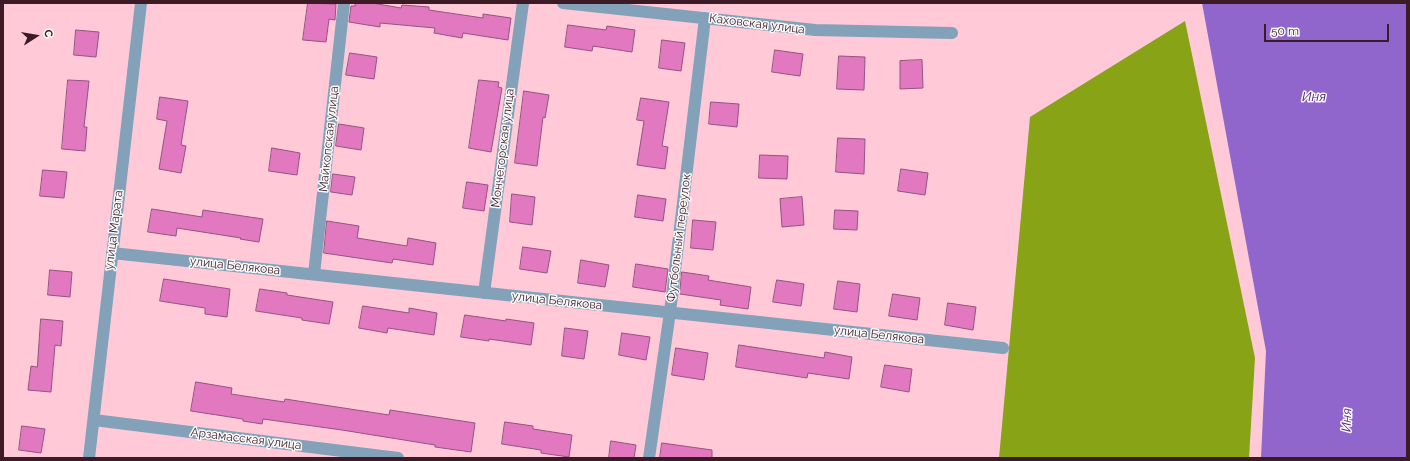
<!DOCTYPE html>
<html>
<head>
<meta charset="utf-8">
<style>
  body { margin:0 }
  #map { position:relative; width:1410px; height:461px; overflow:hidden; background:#ffc9d7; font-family:Raleway,sans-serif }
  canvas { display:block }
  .frame { position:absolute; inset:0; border:4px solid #3c1b26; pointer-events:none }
  .north { position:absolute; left:16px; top:16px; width:40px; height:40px; -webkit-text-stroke:3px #fafafa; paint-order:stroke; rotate:78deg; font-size:11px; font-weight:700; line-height:16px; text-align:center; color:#3c1b26 }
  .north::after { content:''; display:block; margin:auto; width:14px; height:18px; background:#3c1b26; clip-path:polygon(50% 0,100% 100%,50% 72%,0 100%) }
  .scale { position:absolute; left:1264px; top:24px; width:125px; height:18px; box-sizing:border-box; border:2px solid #3c1b26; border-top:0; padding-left:5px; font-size:12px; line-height:14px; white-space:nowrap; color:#3c1b26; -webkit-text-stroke:3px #fafafa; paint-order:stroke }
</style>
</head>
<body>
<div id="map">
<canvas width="1410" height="461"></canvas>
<div class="frame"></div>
<div class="north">С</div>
<div class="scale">50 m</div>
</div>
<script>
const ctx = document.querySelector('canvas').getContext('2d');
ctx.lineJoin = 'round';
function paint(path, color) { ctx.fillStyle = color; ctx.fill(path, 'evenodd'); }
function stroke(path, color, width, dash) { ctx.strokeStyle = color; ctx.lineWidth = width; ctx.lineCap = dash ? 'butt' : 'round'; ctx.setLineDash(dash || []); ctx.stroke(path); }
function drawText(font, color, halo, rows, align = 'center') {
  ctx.font = font + ' Raleway,sans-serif'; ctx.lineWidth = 3; ctx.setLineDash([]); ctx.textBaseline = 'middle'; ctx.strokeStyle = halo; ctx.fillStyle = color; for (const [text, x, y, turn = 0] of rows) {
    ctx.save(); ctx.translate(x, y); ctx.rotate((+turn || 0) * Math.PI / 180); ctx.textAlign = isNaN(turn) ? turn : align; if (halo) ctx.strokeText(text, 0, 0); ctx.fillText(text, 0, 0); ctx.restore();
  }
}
paint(new Path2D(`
  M 1185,21 L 1255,358 L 1249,458 L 999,458 L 1030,117 Z`), '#88a316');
paint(new Path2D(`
  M 1202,3 L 1407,3 L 1407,458 L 1261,458 L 1266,351 Z`), '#9066cd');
const building = new Path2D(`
  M 308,3 L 336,4 L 335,20 L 329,19 L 326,42 L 303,40 Z
  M 355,3 L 372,3 L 401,8 L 402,5 L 429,7 L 429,10 L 483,18 L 483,14 L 511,18 L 508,40 L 463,33 L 462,38 L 434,33 L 435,28 L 380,23 L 380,27 L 349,22 L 351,6 L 355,6 Z
  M 568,25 L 606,30 L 607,26 L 635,30 L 632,52 L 593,46 L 592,51 L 565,47 Z
  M 76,30 L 99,32 L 96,57 L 74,55 Z
  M 662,40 L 685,43 L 681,71 L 659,68 Z
  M 775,50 L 803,54 L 800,76 L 772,72 Z
  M 350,53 L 377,57 L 374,79 L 346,75 Z
  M 839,56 L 865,57 L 864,90 L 837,89 Z
  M 922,60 L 923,88 L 900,89 L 900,61 Z
  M 68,80 L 89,81 L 84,127 L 87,127 L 85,151 L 62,149 Z
  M 479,80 L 499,82 L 498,87 L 502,88 L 491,152 L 469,148 Z
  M 524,91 L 549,95 L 545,118 L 543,117 L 537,166 L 515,163 Z
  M 160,97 L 188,101 L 181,145 L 186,146 L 181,173 L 159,169 L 167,121 L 157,119 Z
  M 641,98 L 669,102 L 662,146 L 668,147 L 665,169 L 637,165 L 644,121 L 637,120 Z
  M 711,102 L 739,104 L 737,127 L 709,124 Z
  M 339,124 L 364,128 L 361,150 L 336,146 Z
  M 838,138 L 865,139 L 864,174 L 836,172 Z
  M 272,148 L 300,153 L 297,175 L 269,171 Z
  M 760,155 L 788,156 L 787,179 L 759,178 Z
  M 901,169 L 928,173 L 925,195 L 898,191 Z
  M 43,170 L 67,172 L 64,198 L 40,196 Z
  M 333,174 L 355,177 L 352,195 L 331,192 Z
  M 467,182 L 488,185 L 484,211 L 463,208 Z
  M 512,194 L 535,197 L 532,225 L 510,222 Z
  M 638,195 L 666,199 L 663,221 L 635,217 Z
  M 802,197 L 804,225 L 782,227 L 780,199 Z
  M 152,209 L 202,217 L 203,210 L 263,219 L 259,242 L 240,239 L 241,238 L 177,228 L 176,236 L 148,232 Z
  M 835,210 L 858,211 L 857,230 L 834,229 Z
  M 693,220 L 716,222 L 713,250 L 691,248 Z
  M 327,221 L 359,226 L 357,238 L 407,246 L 408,238 L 436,243 L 433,265 L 393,259 L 392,263 L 324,253 Z
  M 523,247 L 551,251 L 547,273 L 520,269 Z
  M 581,260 L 609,265 L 605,287 L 578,283 Z
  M 636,264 L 668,269 L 665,292 L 633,287 Z
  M 50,270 L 72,272 L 70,297 L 48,295 Z
  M 682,272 L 709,276 L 708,280 L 751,287 L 748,309 L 720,305 L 721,300 L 680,294 Z
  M 164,279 L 230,289 L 227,317 L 205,314 L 205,308 L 160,301 Z
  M 777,280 L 804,284 L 801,306 L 773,302 Z
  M 838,281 L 860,284 L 857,312 L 834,309 Z
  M 260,289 L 287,293 L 287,295 L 333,302 L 329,324 L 302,320 L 302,318 L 256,311 Z
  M 893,294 L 920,298 L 917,320 L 889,316 Z
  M 948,303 L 976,307 L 973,330 L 945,325 Z
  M 363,306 L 409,313 L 409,308 L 437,313 L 434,335 L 388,328 L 387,333 L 359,328 Z
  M 465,315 L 506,321 L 506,319 L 534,323 L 531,345 L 489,339 L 489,341 L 461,337 Z
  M 41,319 L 63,321 L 61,346 L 55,345 L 51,392 L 28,390 L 31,366 L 37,367 Z
  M 565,328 L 588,331 L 584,359 L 562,356 Z
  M 622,333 L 650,337 L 646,360 L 619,355 Z
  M 739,345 L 824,358 L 825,352 L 852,357 L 849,379 L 808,373 L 807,378 L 736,367 Z
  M 676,348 L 708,353 L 704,380 L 672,375 Z
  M 885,365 L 912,369 L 909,392 L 881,387 Z
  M 196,382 L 232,388 L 231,394 L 284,402 L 285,399 L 389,415 L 390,410 L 475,423 L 471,452 L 435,447 L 435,445 L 342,430 L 263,419 L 262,424 L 243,421 L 243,419 L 191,411 Z
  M 505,422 L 533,426 L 533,429 L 572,435 L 569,457 L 541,453 L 541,450 L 502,444 Z
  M 22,426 L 45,429 L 41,453 L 19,450 Z
  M 611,441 L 636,445 L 634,458 L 609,458 Z
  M 662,443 L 712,450 L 712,458 L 660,458 Z`);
paint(building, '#e278bf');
stroke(building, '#96527f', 1);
stroke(new Path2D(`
  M 563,3 L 815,30 L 952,33
  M 112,253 L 1003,348
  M 314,274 L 344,3
  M 484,293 L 523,3
  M 94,420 L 398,458
  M 89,458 L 141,3
  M 649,458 L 670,312 L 705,18`), '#83a2b9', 12);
drawText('12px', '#3c1b26', '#fafafa', [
  ["Каховская улица",757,24,7],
  ["Майкопская улица",329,139,-84],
  ["Мончегорская улица",503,148,-83],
  ["улица Марата",114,230,-83],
  ["Футбольный переулок",679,238,-83],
  ["улица Белякова",235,266,6],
  ["улица Белякова",557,301,6],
  ["улица Белякова",879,335,6],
  ["Арзамасская улица",246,439,7]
]);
drawText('italic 13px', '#411170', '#fafafa', [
  ["Иня",1314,97],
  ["Иня",1347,420,-88]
]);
</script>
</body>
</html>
